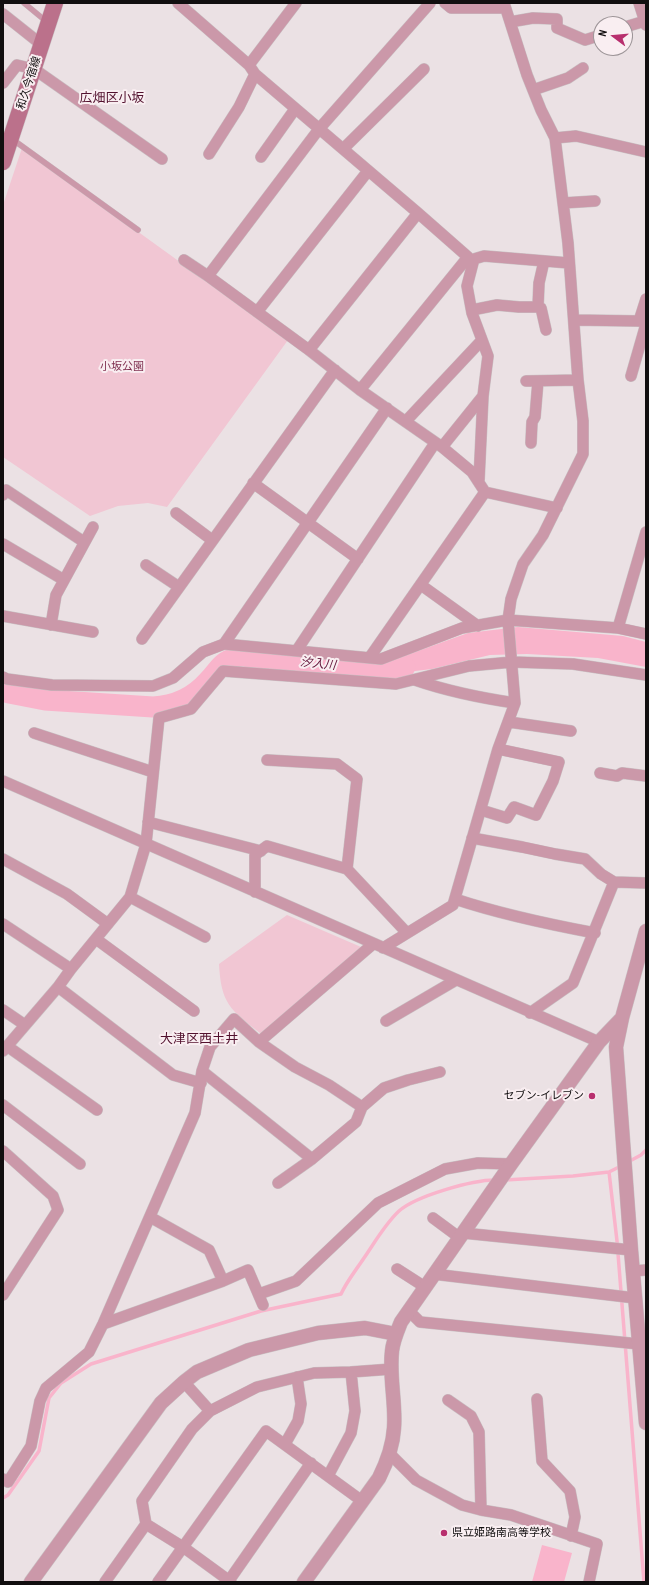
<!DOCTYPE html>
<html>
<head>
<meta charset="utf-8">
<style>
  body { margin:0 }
  #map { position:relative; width:649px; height:1585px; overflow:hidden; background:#ebe1e4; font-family:"PT Sans Narrow",sans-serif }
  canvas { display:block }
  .frame { position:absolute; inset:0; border:4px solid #110e0f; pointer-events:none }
  .north { position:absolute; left:593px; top:16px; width:40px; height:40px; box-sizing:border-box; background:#f9eef1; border:1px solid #9c9497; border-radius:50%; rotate:286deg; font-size:11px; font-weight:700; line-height:16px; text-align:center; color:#110e0f }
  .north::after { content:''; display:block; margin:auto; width:14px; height:18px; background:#b82f6e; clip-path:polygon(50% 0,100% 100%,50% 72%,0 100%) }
</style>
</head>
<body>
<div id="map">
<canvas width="649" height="1585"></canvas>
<div class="frame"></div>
<div class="north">N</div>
</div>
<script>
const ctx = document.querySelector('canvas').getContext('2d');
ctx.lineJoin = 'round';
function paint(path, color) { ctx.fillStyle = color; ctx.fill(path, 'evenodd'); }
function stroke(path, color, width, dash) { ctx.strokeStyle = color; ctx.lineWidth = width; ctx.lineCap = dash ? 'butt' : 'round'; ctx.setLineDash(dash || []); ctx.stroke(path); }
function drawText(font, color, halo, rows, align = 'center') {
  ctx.font = font + ' "PT Sans Narrow","Noto Sans JP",sans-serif'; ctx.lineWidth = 4; ctx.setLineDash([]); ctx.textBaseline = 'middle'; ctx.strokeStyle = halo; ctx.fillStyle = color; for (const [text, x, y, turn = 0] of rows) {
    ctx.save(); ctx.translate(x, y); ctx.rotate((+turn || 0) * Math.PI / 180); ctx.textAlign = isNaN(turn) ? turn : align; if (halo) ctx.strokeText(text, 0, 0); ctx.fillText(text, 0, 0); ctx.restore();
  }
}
paint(new Path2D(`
  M 22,148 L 288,340 L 167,507 L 148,503 L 118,506 L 90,516 L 3,457 L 3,205 Z
  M 287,915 L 361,947 L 360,953 L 263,1033 L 260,1033 C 230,1010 221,1003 219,964 Z`), '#f1c6d3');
paint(new Path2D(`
  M 518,627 L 623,636 L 646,642 L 646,667 L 598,658 L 527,654 L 490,655 L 432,669 L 390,674 L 338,658 L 387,662 L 468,633 Z
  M 542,1545 L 572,1553 L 564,1582 L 532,1582 Z`), '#f9b4cb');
stroke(new Path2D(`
  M 628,1162 L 641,1155 L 646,1150
  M 609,1172 L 617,1241 L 644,1582
  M 505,1180 L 573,1176 L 609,1172 L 621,1166
  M 3,1498 L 8,1495 L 39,1451 L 49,1398 L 61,1383 L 91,1364 L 261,1311 L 341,1294 C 347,1281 356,1270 364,1258 C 375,1242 385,1224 399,1211 C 416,1196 472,1180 495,1180`), '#f9b4cb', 3.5);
stroke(new Path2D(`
  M 3,690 L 9,693 L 45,700 L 153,707 C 174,706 194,697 208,681 C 222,666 220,661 242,656 L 374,670 L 405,667`), '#f9b4cb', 21);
const service = new Path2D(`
  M 24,3 L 47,22
  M 12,139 L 138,230`);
const minor = new Path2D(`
  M 178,3 L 249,65 L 255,74 L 418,213 L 468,257 L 360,390
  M 445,3 L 451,8 L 505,8
  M 639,3 L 646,25
  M 3,14 L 42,45
  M 510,22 L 533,18 L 557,19 L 557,28 L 585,40 L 601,35
  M 625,27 L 645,21
  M 249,65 L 296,3
  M 3,83 L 17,65 L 34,69 L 162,159
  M 533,90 L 568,78 L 583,68
  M 555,138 L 576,136 L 646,152
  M 343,149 L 424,69
  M 209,154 L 239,107 L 255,74
  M 261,157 L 295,109
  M 563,203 L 595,201
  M 184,260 L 208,276 L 309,350 L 360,390 L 442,447 L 472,472 L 485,492 L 557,508
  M 544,261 L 539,283 L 538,307 L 541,308 L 546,330
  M 208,276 L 319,129 L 430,3
  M 472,310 L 497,305 L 519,307 L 538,307
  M 257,312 L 368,171
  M 574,320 L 639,321 L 646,323
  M 639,321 L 646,299
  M 309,350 L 418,213
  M 631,376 L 646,324
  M 526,381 L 578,380
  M 406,421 L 482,340
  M 531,443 L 532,422 L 535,417 L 538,381
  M 442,447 L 483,396
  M 479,480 L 483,396 L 488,356 L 472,313 L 467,286 L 474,259 L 484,256 L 569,263
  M 253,483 L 358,559
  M 3,495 L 6,490 L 84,542
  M 176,513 L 212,540
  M 3,544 L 64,580
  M 146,565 L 179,587
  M 421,585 L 478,626
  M 3,616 L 93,632
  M 51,625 L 56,595 L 93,527
  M 618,628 L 646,532
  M 142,639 L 335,370
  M 224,644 L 387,408
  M 297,650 L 435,443
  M 370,657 L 485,492
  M 3,677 L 7,679 L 52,685 L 153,686 L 173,678 L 203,652 L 224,644 L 381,659 L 462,628 L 508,620 L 618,628 L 646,634
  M 415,680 C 447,691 481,698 515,703
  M 509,722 L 571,731
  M 34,733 L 153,772
  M 600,773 L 617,776 L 622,773 L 646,776
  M 3,781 L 599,1042
  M 481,810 L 507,818 L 514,807 L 536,815 L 553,781 L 559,762 L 498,749
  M 148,822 L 261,851
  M 472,838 L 522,847 L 555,854 L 585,859 L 601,874 L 614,882 L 646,883
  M 3,859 L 67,894 L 108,924
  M 347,869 L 407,933
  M 255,892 L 255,855 L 267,846 L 347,869 L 357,779 L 337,764 L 267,760
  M 130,897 L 205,937
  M 455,899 C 500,914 547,924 595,933
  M 3,924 L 71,969
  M 96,939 L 194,1011
  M 383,948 L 453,905 L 498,749 L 515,703 L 508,620 L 511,599 L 523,564 L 543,535 L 583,454 L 583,421 L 578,380 L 568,243 L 555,138 L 541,110 L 527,75 L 504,3
  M 58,987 L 173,1075 L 201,1083
  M 3,1010 L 25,1025
  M 530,1013 L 573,983 L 614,882
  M 386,1021 L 456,980
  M 259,1042 L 373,944
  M 7,1046 L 97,1110
  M 3,1051 L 58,987 L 71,969 L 130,897 L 146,844 L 159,718 L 191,709 L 223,671 L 396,684 L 469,666 L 512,662 L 573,664 L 646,675
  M 202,1071 L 312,1159
  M 3,1105 L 80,1164
  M 3,1151 L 53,1196 L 58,1210 L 3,1295
  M 278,1183 L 312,1159 L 356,1122 L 362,1107 L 384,1088 L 408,1080 L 440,1072
  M 150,1217 L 209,1250 L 223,1281
  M 433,1218 L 460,1238
  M 463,1233 L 631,1250
  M 397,1269 L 425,1287
  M 633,1271 L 646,1270
  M 433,1274 L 635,1298
  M 259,1294 L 296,1281 L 378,1203 L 445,1169 L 478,1163 L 511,1164
  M 408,1310 L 420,1322 L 639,1344
  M 103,1324 L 223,1281 L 248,1270 L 263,1305
  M 351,1372 L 392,1369
  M 184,1382 L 210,1411
  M 537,1399 L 542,1461 L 570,1491 L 575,1517 L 571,1536
  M 448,1400 L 471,1416 L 479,1432 L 481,1510
  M 285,1444 L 298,1421 L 301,1404 L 297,1377
  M 389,1453 L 416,1480 L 462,1505 L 481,1510 L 511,1515 L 597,1544 L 589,1582
  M 3,1479 L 8,1482 L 31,1446 L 40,1401 L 46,1388 L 89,1352 L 103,1324 L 195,1113 L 202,1071 L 210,1047 L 234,1019 L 259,1042 L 295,1067 L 329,1085 L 362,1107
  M 105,1582 L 146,1524
  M 158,1582 L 266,1431 L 362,1501
  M 228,1582 L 311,1463
  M 231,1582 L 183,1547 L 146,1524 L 142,1501 L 192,1429 L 210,1411 L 257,1387 L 314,1373 L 351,1372 L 355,1411 L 351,1433 L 328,1476`);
const tertiary = new Path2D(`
  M 646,931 L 622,1018 L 616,1047 L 631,1250 L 646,1423
  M 31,1582 L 161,1403 L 184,1382 L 197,1372 L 249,1350 L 318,1333 L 365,1328 L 396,1334
  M 304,1582 L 379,1478 C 387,1462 393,1446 394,1428 C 396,1403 389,1377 392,1351 C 393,1341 397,1332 401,1322 L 511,1164 L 599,1042 L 622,1018`);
const secondary = new Path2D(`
  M 3,162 L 55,3`);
stroke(service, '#c8bfc2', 6);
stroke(minor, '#c8bfc2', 12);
stroke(tertiary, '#c8bfc2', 15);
stroke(secondary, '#c8bfc2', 17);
stroke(service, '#cb98a9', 5.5);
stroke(minor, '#cb98a9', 11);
stroke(tertiary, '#cb98a9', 14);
stroke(secondary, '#bb718b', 16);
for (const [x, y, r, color] of [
  [592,1096,4,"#b82f6e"],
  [444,1533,4,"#b82f6e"]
]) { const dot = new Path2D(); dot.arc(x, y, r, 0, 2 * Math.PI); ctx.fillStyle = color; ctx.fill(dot); stroke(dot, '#f9eef1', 1.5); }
drawText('11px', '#110e0f', '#f9eef1', [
  ["和久今宿線",29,83,-72]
]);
drawText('11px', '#803151', '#f9eef1', [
  ["小坂公園",122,367]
]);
drawText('11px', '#110e0f', '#f9eef1', [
  ["セブン-イレブン",584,1096],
  ["県立姫路南高等学校",452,1533,"left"]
], 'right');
drawText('italic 12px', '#621338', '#f9eef1', [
  ["汐入川",318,664,6]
]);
drawText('13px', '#52112e', '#f9eef1', [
  ["広畑区小坂",112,98],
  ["大津区西土井",199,1039]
]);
</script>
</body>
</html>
